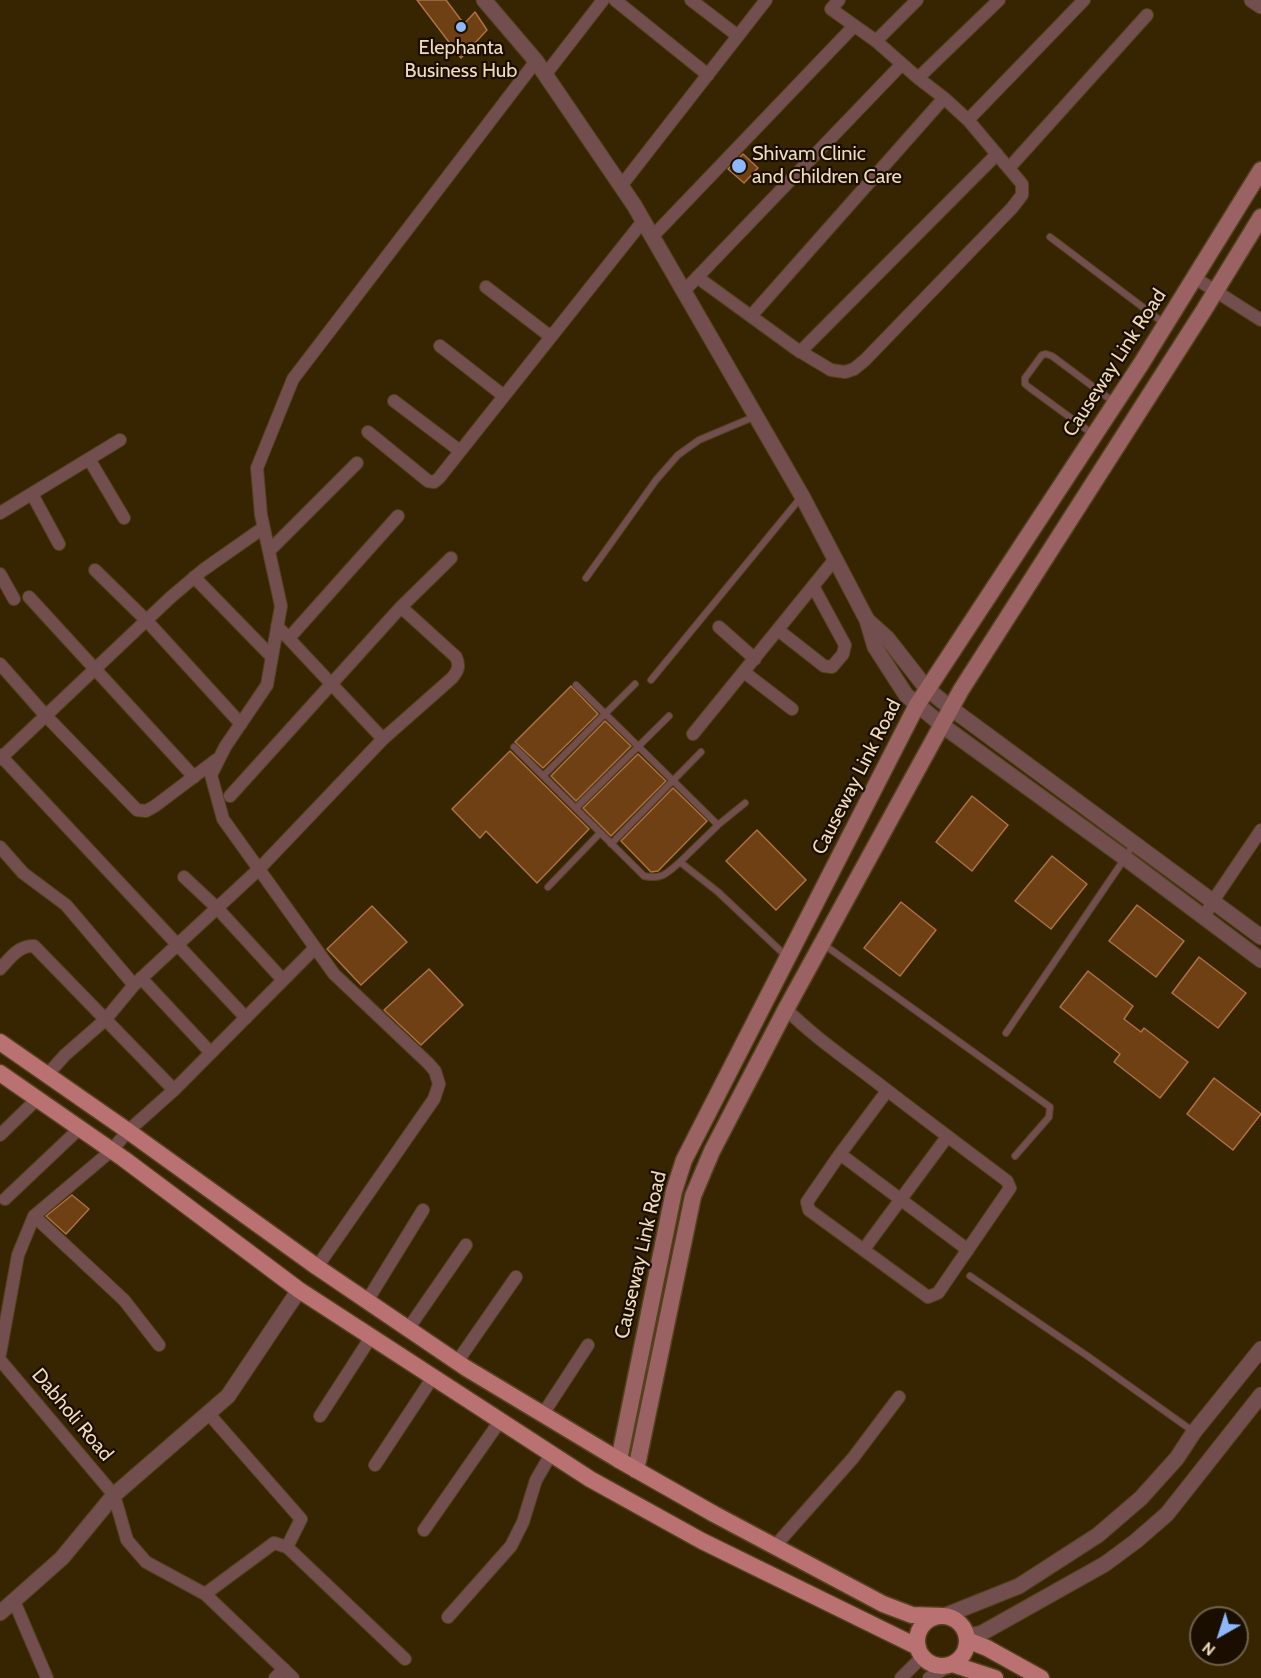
<!DOCTYPE html>
<html>
<head>
<meta charset="utf-8">
<style>
  body { margin:0 }
  #map { position:relative; width:1261px; height:1678px; overflow:hidden; background:#372400; font-family:Cabin,sans-serif }
  canvas { display:block }
  .north { position:absolute; left:1189px; top:1606px; width:60px; height:60px; box-sizing:border-box; background:#190e00; border:2px solid #6f604a; border-radius:50%; rotate:219deg; font-size:16px; font-weight:700; line-height:24px; text-align:center; color:#efdaba }
  .north::after { content:''; display:block; margin:auto; width:21px; height:27px; background:#8db9fc; clip-path:polygon(50% 0,100% 100%,50% 72%,0 100%) }
</style>
</head>
<body>
<div id="map">
<canvas width="1261" height="1678"></canvas>
<div class="north">N</div>
</div>
<script>
const ctx = document.querySelector('canvas').getContext('2d');
ctx.lineJoin = 'round';
function paint(path, color) { ctx.fillStyle = color; ctx.fill(path, 'evenodd'); }
function stroke(path, color, width, dash) { ctx.strokeStyle = color; ctx.lineWidth = width; ctx.lineCap = dash ? 'butt' : 'round'; ctx.setLineDash(dash || []); ctx.stroke(path); }
function drawText(font, color, halo, rows, align = 'center') {
  ctx.font = font + ' Cabin,sans-serif'; ctx.lineWidth = 4.5; ctx.setLineDash([]); ctx.textBaseline = 'middle'; ctx.strokeStyle = halo; ctx.fillStyle = color; for (const [text, x, y, turn = 0] of rows) {
    ctx.save(); ctx.translate(x, y); ctx.rotate((+turn || 0) * Math.PI / 180); ctx.textAlign = isNaN(turn) ? turn : align; if (halo) ctx.strokeText(text, 0, 0); ctx.fillText(text, 0, 0); ctx.restore();
  }
}
const building = new Path2D(`
  M 417,0 L 446,0 L 464,24 L 475,12 L 487,30 L 461,58 Z
  M 743,154 L 758,168 L 744,183 L 728,169 Z
  M 571,686 L 598,714 L 543,768 L 515,742 Z
  M 605,721 L 631,746 L 576,801 L 551,776 Z
  M 510,751 L 589,829 L 537,883 L 486,831 L 480,838 L 452,809 Z
  M 638,754 L 666,781 L 611,836 L 583,808 Z
  M 673,788 L 707,821 L 658,871 L 651,872 L 621,841 Z
  M 972,796 L 1008,825 L 972,871 L 936,842 Z
  M 757,830 L 806,880 L 776,910 L 726,861 Z
  M 1052,856 L 1087,884 L 1051,929 L 1015,901 Z
  M 901,902 L 936,930 L 900,976 L 864,948 Z
  M 1137,905 L 1184,941 L 1156,977 L 1109,941 Z
  M 372,906 L 407,942 L 361,985 L 327,949 Z
  M 1199,957 L 1246,993 L 1218,1028 L 1172,993 Z
  M 429,969 L 463,1005 L 421,1045 L 384,1010 Z
  M 1088,971 L 1133,1006 L 1124,1019 L 1141,1032 L 1144,1028 L 1188,1062 L 1160,1098 L 1114,1062 L 1120,1054 L 1060,1007 Z
  M 1214,1078 L 1261,1114 L 1233,1150 L 1187,1114 Z
  M 72,1195 L 89,1209 L 66,1234 L 46,1216 Z`);
paint(building, '#6f4013');
stroke(building, '#ac7241', 1.5);
const service = new Path2D(`
  M 1050,237 L 1165,324
  M 1094,435 L 1030,388 L 1025,384 L 1025,378 L 1042,355 L 1046,354 L 1052,356 L 1115,403
  M 586,578 L 656,480 L 678,455 L 699,440 L 756,416
  M 651,680 L 802,496
  M 576,685 L 718,825
  M 514,747 L 644,876 C 662,880 667,873 680,862 L 718,892 L 786,956
  M 543,776 L 635,684
  M 576,808 L 669,716
  M 611,844 L 701,752
  M 680,862 L 718,825 L 745,803
  M 548,887 L 600,833
  M 823,944 L 1050,1107 L 1049,1117 L 1015,1156
  M 1006,1033 L 1125,858 L 1134,843
  M 970,1276 L 1086,1355 L 1194,1432`);
const minor = new Path2D(`
  M 615,0 L 708,75
  M 691,0 L 738,36
  M 876,41 L 917,0
  M 545,75 L 603,0
  M 918,78 L 999,0
  M 968,120 L 1084,0
  M 1009,168 L 1147,15
  M 621,186 L 766,0
  M 652,237 L 854,26
  M 697,277 L 796,349 L 831,370 L 845,372 L 854,369 L 865,360 L 1012,208 L 1022,195 L 1022,184 L 968,120 L 944,98 L 918,78 L 876,41 L 831,9 L 839,0
  M 1195,278 L 1261,320
  M 486,287 L 551,337
  M 684,291 L 902,64
  M 751,316 L 944,98
  M 440,346 L 504,396
  M 800,352 L 997,154
  M 394,401 L 460,451
  M 368,432 L 428,481 L 434,482 L 439,478 L 643,221
  M 89,459 L 124,518
  M 32,494 L 59,544
  M 0,513 L 120,440
  M 269,551 L 357,463
  M 95,570 L 147,621 L 241,724
  M 0,574 L 14,599
  M 194,577 L 272,657
  M 29,597 L 194,777
  M 719,627 L 755,659
  M 778,630 L 824,666 L 832,667 L 843,654 L 845,645 L 813,586
  M 289,638 L 398,516
  M 0,664 L 46,716 L 137,810 L 146,811 L 155,806 L 216,760
  M 744,672 L 792,709
  M 693,734 L 835,559
  M 383,739 L 452,678 C 458,671 460,666 456,657 L 401,607
  M 0,755 L 246,1018
  M 0,759 L 171,597 L 203,570 L 263,528
  M 230,796 L 401,607 L 451,558
  M 0,847 L 23,873 L 66,905 L 134,985
  M 184,877 L 217,908 L 283,980
  M 1204,917 L 1213,901 L 1261,830
  M 0,969 C 10,958 19,945 34,946 L 174,1090
  M 141,978 L 211,1053
  M 786,1009 C 813,1036 845,1058 875,1081 C 919,1115 963,1148 1007,1181 L 1010,1188 L 938,1293 L 928,1297 L 809,1210 L 807,1202 L 840,1154 L 887,1091
  M 47,1075 L 65,1055 L 105,1020 L 134,985 L 259,869 L 383,739 L 277,626
  M 0,1135 L 37,1099
  M 840,1154 L 968,1250
  M 5,1199 L 79,1129
  M 34,1216 L 124,1300 L 159,1345
  M 864,1249 L 947,1137
  M 317,1267 L 434,1099 L 439,1084 L 435,1071 L 428,1063 L 334,974 L 223,819 L 211,775 L 225,747 L 267,685 L 281,606 L 261,515 L 257,468 L 293,379 L 536,61
  M 367,1301 L 423,1210
  M 408,1329 L 466,1245
  M 0,1354 L 18,1255 L 34,1216 L 111,1151 L 128,1131 L 174,1090 L 315,948
  M 0,1360 L 114,1495 L 127,1540 L 146,1562 L 205,1594 L 293,1678
  M 457,1362 L 516,1277
  M 208,1413 L 301,1519 L 287,1547
  M 543,1414 L 588,1345
  M 320,1416 L 371,1337
  M 375,1465 L 433,1377
  M 424,1530 L 500,1421
  M 775,1546 L 853,1458 L 899,1397
  M 205,1594 L 274,1543 L 287,1547 L 405,1659
  M 14,1601 L 47,1678
  M 448,1617 L 511,1546 L 523,1522 L 536,1480 L 551,1454
  M 275,1678 L 284,1669
  M 901,1678 L 923,1656
  M 929,1678 L 952,1664`);
const tertiary = new Path2D(`
  M 484,0 L 536,61 L 634,205 L 802,496 L 867,620 L 875,647 L 906,695 L 943,726 L 1125,858 L 1261,960
  M 1252,0 L 1261,6
  M 867,620 L 887,638 L 927,689 L 952,709 L 1261,937
  M 0,1613 L 62,1558 L 114,1495 L 228,1396 L 299,1290
  M 944,1616 L 1019,1586 L 1098,1535 L 1141,1498 L 1177,1458 L 1194,1432 L 1261,1349
  M 966,1637 L 982,1633 L 1105,1564 L 1136,1541 L 1167,1514 L 1261,1395`);
const secondary = new Path2D(`
  M 619,1460 L 674,1191 L 684,1160 L 917,705 L 1141,364 L 1261,170
  M 636,1470 L 693,1196 L 712,1151 L 786,1009 L 961,690 L 1204,310 L 1261,217`);
const primary = new Path2D(`
  M 0,1042 L 128,1131 L 317,1267 L 466,1368 L 619,1460 L 714,1514 L 883,1604 L 912,1615 L 944,1616
  M 0,1073 L 124,1159 L 299,1290 L 590,1479 L 702,1541 L 918,1647
  M917 1641a25 25 0 1 1 50 0a25 25 0 1 1-50 0Z
  M 967,1640 L 987,1648 L 1041,1678
  M 952,1664 L 995,1678`);
stroke(service, '#54411e', 8);
stroke(minor, '#54411e', 14);
stroke(tertiary, '#54411e', 17);
stroke(secondary, '#54411e', 19);
stroke(primary, '#54411e', 19);
stroke(service, '#724e4e', 6);
stroke(minor, '#724e4e', 12);
stroke(tertiary, '#724e4e', 15);
stroke(secondary, '#9a6262', 16);
stroke(primary, '#ba7172', 16);
for (const [x, y, r, color] of [
  [461,27,6,"#8db9fc"],
  [739,166,8,"#8db9fc"]
]) { const dot = new Path2D(); dot.arc(x, y, r, 0, 2 * Math.PI); ctx.fillStyle = color; ctx.fill(dot); stroke(dot, '#190e00', 2); }
drawText('20px', '#efdaba', '#190e00', [
  ["Elephanta",461,48],
  ["Business Hub",461,71],
  ["Shivam Clinic",752,154,"left"],
  ["and Children Care",752,177,"left"]
]);
drawText('20px', '#efdaba', '#190e00', [
  ["Causeway Link Road",1115,363,-57],
  ["Causeway Link Road",857,777,-63],
  ["Causeway Link Road",641,1255,-77],
  ["Dabholi Road",72,1415,50]
]);
</script>
</body>
</html>
